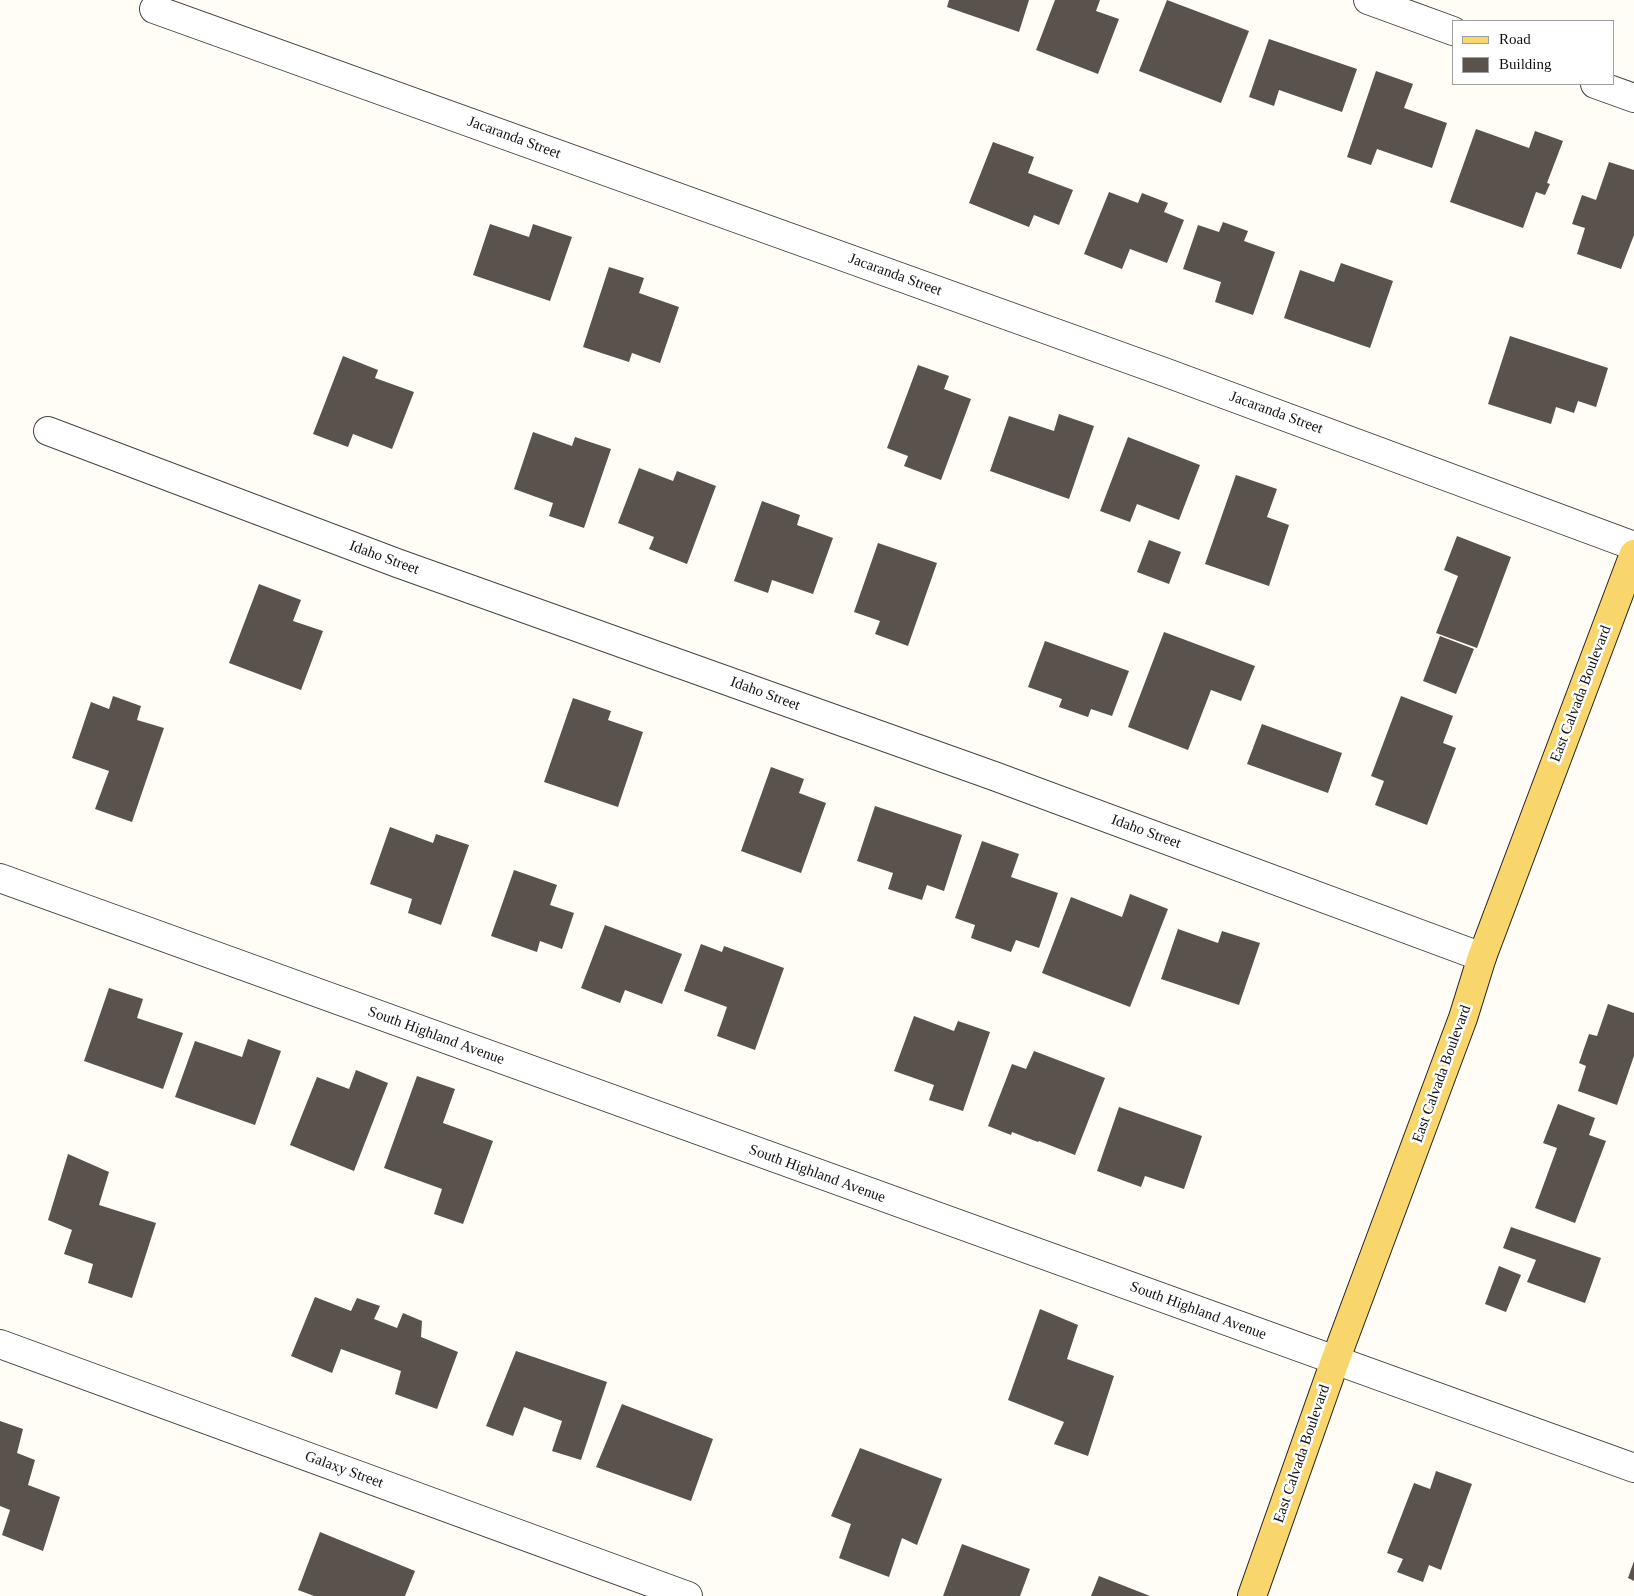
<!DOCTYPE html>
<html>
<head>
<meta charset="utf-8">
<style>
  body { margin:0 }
  #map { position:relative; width:1634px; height:1596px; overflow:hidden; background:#fffdf5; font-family:"Times New Roman",serif }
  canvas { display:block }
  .legend { position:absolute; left:1452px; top:20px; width:162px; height:65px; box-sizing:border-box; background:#fff; border:1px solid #a0a0a0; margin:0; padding:6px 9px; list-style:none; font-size:15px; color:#111 }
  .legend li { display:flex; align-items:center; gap:10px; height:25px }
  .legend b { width:25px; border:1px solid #a0a0a0 }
</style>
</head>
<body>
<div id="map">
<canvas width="1634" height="1596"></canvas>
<ul class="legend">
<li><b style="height:6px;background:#f9d66b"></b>Road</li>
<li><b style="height:14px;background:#5a524d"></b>Building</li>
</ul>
</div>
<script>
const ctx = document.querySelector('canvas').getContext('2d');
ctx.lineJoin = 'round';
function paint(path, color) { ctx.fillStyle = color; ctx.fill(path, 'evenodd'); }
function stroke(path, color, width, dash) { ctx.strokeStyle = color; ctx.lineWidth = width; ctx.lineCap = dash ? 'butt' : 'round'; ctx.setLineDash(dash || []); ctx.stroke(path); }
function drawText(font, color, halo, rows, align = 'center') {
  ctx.font = font + ' "Times New Roman",serif'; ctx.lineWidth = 5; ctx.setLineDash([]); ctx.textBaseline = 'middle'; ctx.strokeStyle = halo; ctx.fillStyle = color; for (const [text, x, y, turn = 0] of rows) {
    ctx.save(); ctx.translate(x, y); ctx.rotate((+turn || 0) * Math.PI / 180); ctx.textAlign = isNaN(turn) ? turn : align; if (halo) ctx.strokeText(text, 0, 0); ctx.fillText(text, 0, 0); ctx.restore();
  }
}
paint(new Path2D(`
  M 949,0 L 1029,0 L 1019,32 L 947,7 Z
  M 1055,0 L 1100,0 L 1096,11 L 1119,19 L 1098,74 L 1036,50 Z
  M 1167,0 L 1249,31 L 1221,103 L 1139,71 Z
  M 1269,39 L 1357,69 L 1342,112 L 1279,90 L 1274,106 L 1249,97 Z
  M 1376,71 L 1413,84 L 1404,108 L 1447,123 L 1432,168 L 1377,149 L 1371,165 L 1347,157 Z
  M 1476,129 L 1529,148 L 1535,131 L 1563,141 L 1547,183 L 1550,184 L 1545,195 L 1536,192 L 1523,228 L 1450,202 Z
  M 993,142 L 1034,157 L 1028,173 L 1073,190 L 1059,225 L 1034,215 L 1029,227 L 969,203 Z
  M 1609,162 L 1634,170 L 1634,235 L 1621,269 L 1577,254 L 1585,228 L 1572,224 L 1582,195 L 1596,200 Z
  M 1109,192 L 1138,203 L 1142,193 L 1168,203 L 1164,212 L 1184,220 L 1167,263 L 1130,249 L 1122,269 L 1084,254 Z
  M 1223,222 L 1248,231 L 1244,241 L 1275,252 L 1253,315 L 1215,302 L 1221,282 L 1183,269 L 1198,225 L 1219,232 Z
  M 490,224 L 529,237 L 533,224 L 572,237 L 550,301 L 473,275 Z
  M 1341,263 L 1393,281 L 1370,348 L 1284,318 L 1300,270 L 1334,282 Z
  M 609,267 L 644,278 L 639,293 L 679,307 L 660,363 L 632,353 L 629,362 L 583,347 Z
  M 1510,336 L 1608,368 L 1596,407 L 1578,401 L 1574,413 L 1556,407 L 1551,424 L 1488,404 Z
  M 343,356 L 378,370 L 375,378 L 414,392 L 392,449 L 353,434 L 348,447 L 313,434 Z
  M 918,365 L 949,376 L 944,389 L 971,399 L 941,480 L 904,466 L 908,456 L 887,448 Z
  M 1059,414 L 1094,426 L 1069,499 L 990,471 L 1009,416 L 1054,431 Z
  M 533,432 L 572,446 L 575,437 L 611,449 L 584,528 L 549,516 L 553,503 L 514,489 Z
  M 1128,437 L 1200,465 L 1179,520 L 1137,504 L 1130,522 L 1100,511 Z
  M 639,468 L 673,481 L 677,471 L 716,486 L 687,564 L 649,549 L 654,537 L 618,523 Z
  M 1236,475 L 1277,489 L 1267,517 L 1289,525 L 1269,586 L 1205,564 Z
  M 762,501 L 800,515 L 797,525 L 833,538 L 813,594 L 772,580 L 768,593 L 734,581 Z
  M 1457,536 L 1511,557 L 1477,648 L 1436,633 L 1458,576 L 1444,570 Z
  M 1149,540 L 1181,552 L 1169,584 L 1137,572 Z
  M 878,543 L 937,563 L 908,646 L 875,634 L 880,621 L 854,612 Z
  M 259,584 L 301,600 L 293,621 L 323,631 L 301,690 L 229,663 Z
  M 1164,632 L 1255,666 L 1241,701 L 1211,690 L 1188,750 L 1128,727 Z
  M 1440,636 L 1474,649 L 1456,694 L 1423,681 Z
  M 1045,641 L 1129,671 L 1112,716 L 1091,709 L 1088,717 L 1059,707 L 1062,699 L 1028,687 Z
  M 113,696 L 141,706 L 137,720 L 164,728 L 132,822 L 95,809 L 109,771 L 72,758 L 91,702 L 109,709 Z
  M 1401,696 L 1453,716 L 1443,743 L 1456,748 L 1427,825 L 1375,805 L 1384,781 L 1371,776 Z
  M 573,698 L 611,711 L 608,720 L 643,732 L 618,807 L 544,782 Z
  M 1262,724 L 1342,753 L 1328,793 L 1247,764 Z
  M 771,767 L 804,779 L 799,793 L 826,803 L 801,873 L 741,851 Z
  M 875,806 L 962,835 L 944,891 L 927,885 L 922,900 L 888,889 L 893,873 L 857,861 Z
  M 390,827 L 433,843 L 436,834 L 469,845 L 441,925 L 408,913 L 412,899 L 370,884 Z
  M 982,841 L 1019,854 L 1011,877 L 1058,893 L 1039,948 L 1016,940 L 1011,952 L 971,938 L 975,925 L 955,918 Z
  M 514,870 L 557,885 L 550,905 L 574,913 L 562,949 L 540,941 L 537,952 L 491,936 Z
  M 1130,894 L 1168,909 L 1130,1007 L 1042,973 L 1071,897 L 1122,917 Z
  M 605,925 L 682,954 L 662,1004 L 625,990 L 620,1003 L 581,988 Z
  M 1178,929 L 1218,943 L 1222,931 L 1260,943 L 1239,1005 L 1161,979 Z
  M 701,944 L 722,952 L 724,946 L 784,968 L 755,1050 L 717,1036 L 727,1007 L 684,991 Z
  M 109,988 L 143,999 L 137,1018 L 183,1033 L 163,1089 L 84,1061 Z
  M 1608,1004 L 1634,1013 L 1634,1056 L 1617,1105 L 1578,1091 L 1586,1066 L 1579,1063 L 1589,1034 L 1597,1036 Z
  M 914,1016 L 954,1031 L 958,1021 L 990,1032 L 963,1111 L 929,1100 L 934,1085 L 894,1071 Z
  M 248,1039 L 281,1051 L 255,1125 L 175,1097 L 195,1041 L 242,1057 Z
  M 1034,1051 L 1105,1078 L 1075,1155 L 1039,1141 L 1038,1142 L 1012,1132 L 1011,1135 L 988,1126 L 1012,1064 L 1026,1069 Z
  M 356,1070 L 388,1083 L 354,1171 L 290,1145 L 317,1077 L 349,1089 Z
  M 417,1076 L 455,1089 L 443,1123 L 493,1141 L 463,1224 L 434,1214 L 442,1189 L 384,1168 Z
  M 1558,1104 L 1595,1118 L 1589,1135 L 1606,1141 L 1575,1223 L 1535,1208 L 1557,1148 L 1543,1143 Z
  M 1119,1107 L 1202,1136 L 1184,1189 L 1145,1176 L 1141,1187 L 1097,1171 Z
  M 68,1154 L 109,1172 L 99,1205 L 156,1223 L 132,1298 L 88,1283 L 93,1264 L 64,1254 L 72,1230 L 48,1220 Z
  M 1511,1227 L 1601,1258 L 1585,1303 L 1527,1282 L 1536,1260 L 1503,1248 Z
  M 1499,1266 L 1521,1275 L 1506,1312 L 1485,1304 Z
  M 315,1297 L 351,1311 L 357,1298 L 380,1306 L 374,1319 L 397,1328 L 403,1313 L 422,1321 L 421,1337 L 458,1352 L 437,1409 L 395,1394 L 401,1371 L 341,1349 L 332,1373 L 291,1356 Z
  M 1040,1309 L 1078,1325 L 1067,1359 L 1114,1376 L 1088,1456 L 1054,1444 L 1064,1422 L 1008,1400 Z
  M 516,1351 L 607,1382 L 581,1460 L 552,1451 L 562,1421 L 524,1407 L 513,1436 L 486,1426 Z
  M 622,1404 L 713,1439 L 691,1501 L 596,1467 Z
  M 0,1421 L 23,1429 L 17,1453 L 35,1460 L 28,1485 L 60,1497 L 43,1551 L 2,1535 L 10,1510 L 0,1506 Z
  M 860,1448 L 942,1479 L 917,1545 L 902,1538 L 889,1577 L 839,1558 L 851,1524 L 831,1516 Z
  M 1436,1471 L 1472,1484 L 1441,1570 L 1429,1565 L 1423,1582 L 1397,1572 L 1403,1559 L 1387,1553 L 1414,1483 L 1430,1489 Z
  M 320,1532 L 415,1571 L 405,1596 L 314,1596 L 298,1590 Z
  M 962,1544 L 1030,1569 L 1020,1596 L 943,1596 Z
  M 1634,1561 L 1634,1581 L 1628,1578 Z
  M 1099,1576 L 1150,1596 L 1091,1596 Z`), '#5a524d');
const minor = new Path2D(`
  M 1368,0 L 1453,31
  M 154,9 L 1167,373 L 1634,546
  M 1595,84 L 1634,98
  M 48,431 L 397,563 L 994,776 L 1482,957
  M 0,878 L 1634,1468
  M 0,1344 L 688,1596`);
const major = new Path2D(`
  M 1252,1596 L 1335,1361 L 1463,1018 L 1482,957 L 1634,554`);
stroke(minor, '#444', 30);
stroke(major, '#222', 30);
stroke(minor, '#fff', 28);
stroke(major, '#f9d66b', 28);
drawText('15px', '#111', '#fff', [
  ["Jacaranda Street",514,138,20],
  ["Jacaranda Street",895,275,20],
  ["Jacaranda Street",1276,413,20],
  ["Idaho Street",384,558,20],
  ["Idaho Street",765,694,20],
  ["East Calvada Boulevard",1581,694,-69],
  ["Idaho Street",1146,832,20],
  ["South Highland Avenue",436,1036,20],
  ["East Calvada Boulevard",1442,1074,-70],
  ["South Highland Avenue",817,1174,20],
  ["South Highland Avenue",1198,1311,20],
  ["East Calvada Boulevard",1302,1454,-71],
  ["Galaxy Street",344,1470,20]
]);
</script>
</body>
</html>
